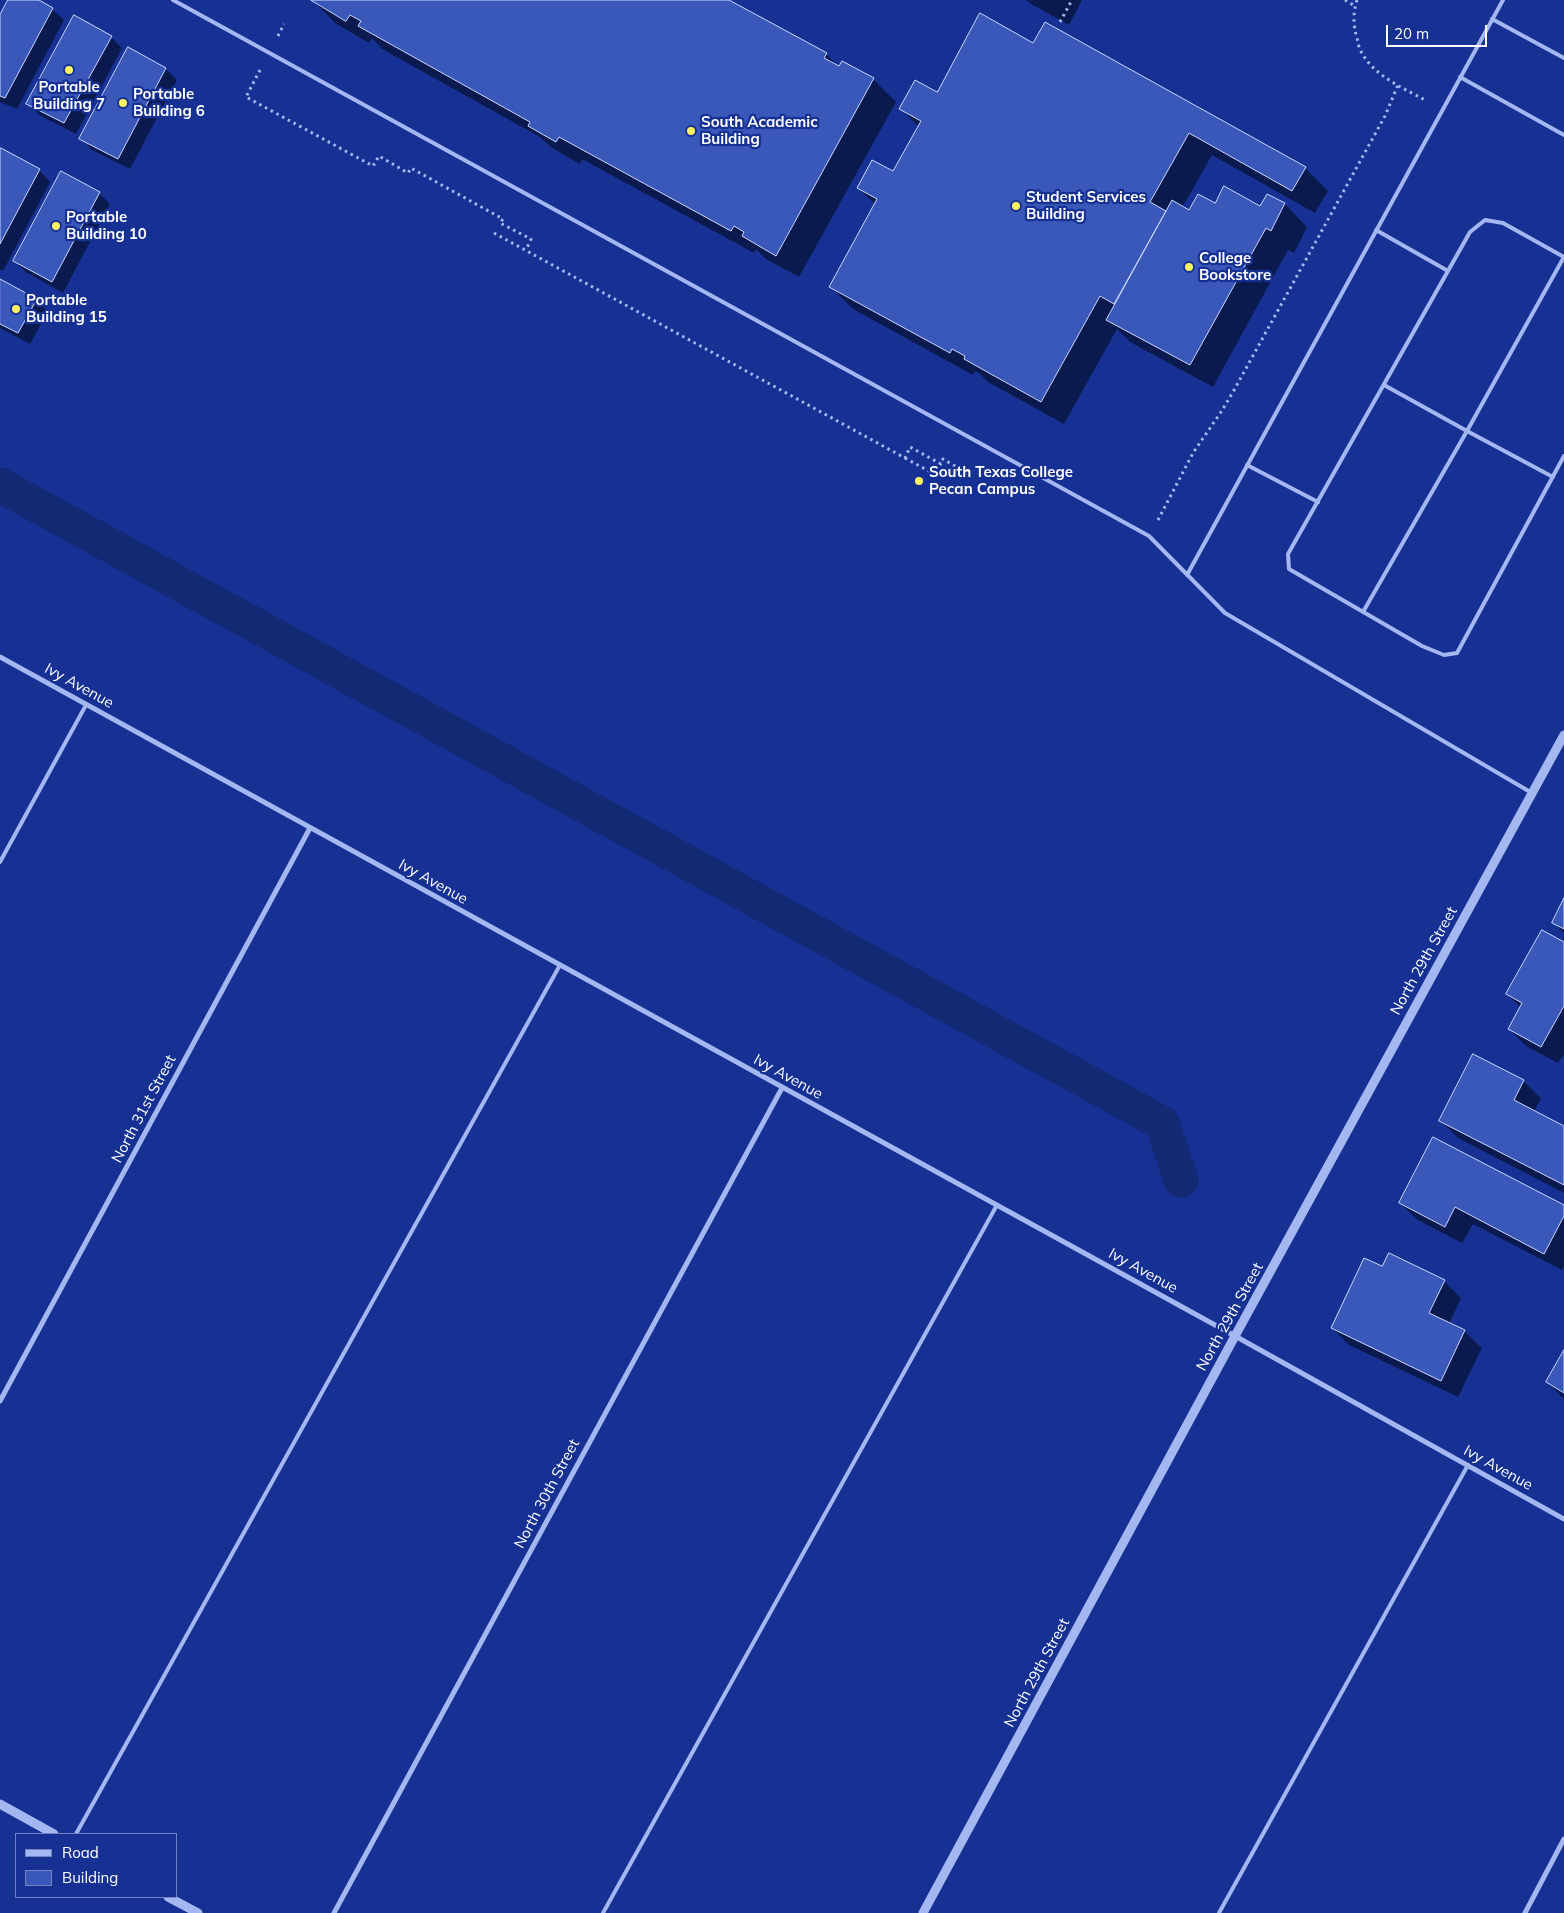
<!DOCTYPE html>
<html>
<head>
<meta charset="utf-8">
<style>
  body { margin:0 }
  #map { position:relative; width:1564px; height:1913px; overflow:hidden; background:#163193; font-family:Mulish,sans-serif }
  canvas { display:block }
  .legend { position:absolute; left:15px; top:1833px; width:162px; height:65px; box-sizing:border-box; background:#163193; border:1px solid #7383be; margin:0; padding:6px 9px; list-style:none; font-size:15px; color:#fff }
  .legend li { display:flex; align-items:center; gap:10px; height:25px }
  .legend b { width:25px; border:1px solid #7383be }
  .scale { position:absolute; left:1386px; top:25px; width:101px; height:22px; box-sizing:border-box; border:2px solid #fff; border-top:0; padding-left:6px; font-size:15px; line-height:18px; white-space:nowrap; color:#fff; -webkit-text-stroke:4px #163193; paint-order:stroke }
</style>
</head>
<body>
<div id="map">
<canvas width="1564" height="1913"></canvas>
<ul class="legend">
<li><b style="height:6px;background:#a4b7f1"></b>Road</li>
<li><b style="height:14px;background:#3a58b9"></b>Building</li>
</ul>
<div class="scale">20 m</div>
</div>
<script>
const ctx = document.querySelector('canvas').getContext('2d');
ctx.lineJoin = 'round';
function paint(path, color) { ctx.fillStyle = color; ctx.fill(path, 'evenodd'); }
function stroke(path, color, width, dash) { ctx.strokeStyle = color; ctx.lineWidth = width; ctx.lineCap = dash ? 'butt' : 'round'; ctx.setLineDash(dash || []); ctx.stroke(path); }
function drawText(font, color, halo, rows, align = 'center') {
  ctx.font = font + ' Mulish,sans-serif'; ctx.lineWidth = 4.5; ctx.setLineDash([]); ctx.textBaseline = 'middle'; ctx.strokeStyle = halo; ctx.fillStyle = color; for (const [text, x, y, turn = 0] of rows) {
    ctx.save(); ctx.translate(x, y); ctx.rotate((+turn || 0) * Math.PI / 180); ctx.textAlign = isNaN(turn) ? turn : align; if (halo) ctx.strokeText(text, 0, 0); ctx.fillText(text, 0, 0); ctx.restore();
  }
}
paint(new Path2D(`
  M 10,0 L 36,0 L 52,9 L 64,20 L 17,109 L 0,102 L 0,18 Z
  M 313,0 L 727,0 L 826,54 L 840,68 L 873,79 L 896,102 L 799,277 L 766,259 L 756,249 L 754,253 L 582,159 L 580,164 L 552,148 L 540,137 L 382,49 L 372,38 L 369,43 L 335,23 Z
  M 1026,0 L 1082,0 L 1069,25 L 1031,4 Z
  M 111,37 L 122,48 L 76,134 L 39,115 L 28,103 Z
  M 1034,44 L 1305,168 L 1328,191 L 1315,213 L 1212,155 L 1182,208 L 1189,212 L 1215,204 L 1260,208 L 1267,195 L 1285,204 L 1307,227 L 1294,253 L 1288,250 L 1213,387 L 1130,342 L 1117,329 L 1064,424 L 988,382 L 979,373 L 975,371 L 973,375 L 853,309 L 830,286 L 876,205 L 858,188 L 894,173 L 919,127 L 901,109 L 937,94 Z
  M 128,49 L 166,69 L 177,80 L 130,169 L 92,150 L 81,138 Z
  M 0,152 L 39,170 L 50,182 L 3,271 L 0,269 Z
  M 99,193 L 110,204 L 63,293 L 26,272 L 14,261 Z
  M 0,281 L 36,300 L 48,311 L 30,344 L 0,328 Z
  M 1564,901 L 1564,933 L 1553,922 Z
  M 1564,944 L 1564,1054 L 1558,1063 L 1526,1046 L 1509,1029 L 1521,1008 L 1507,994 Z
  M 1523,1081 L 1541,1098 L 1534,1112 L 1564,1127 L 1564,1193 L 1458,1138 L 1441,1121 Z
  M 1400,1203 L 1564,1207 L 1564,1266 L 1562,1270 L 1473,1224 L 1462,1243 L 1418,1220 Z
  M 1383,1268 L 1444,1281 L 1461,1298 L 1449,1324 L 1464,1331 L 1482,1348 L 1458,1397 L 1349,1345 L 1332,1328 Z
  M 1564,1352 L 1564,1399 L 1547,1382 Z`), '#0007');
stroke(new Path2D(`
  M 0,485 L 1162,1123 L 1181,1180`), '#142974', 35);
const building = new Path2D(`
  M 8,0 L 39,0 L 53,8 L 5,98 L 0,96 L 0,15 Z
  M 311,0 L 729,0 L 827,53 L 824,58 L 839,66 L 842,61 L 874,78 L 776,256 L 742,236 L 744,232 L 734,226 L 731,231 L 559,137 L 556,142 L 528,126 L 530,122 L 358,26 L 361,21 L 350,15 L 346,21 Z
  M 980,13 L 1033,43 L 1045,22 L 1306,167 L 1292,191 L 1189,133 L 1150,202 L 1166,211 L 1114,304 L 1100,296 L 1041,402 L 964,359 L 965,356 L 952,349 L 950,353 L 829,287 L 877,199 L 857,188 L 872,160 L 893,171 L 921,121 L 899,109 L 915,80 L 937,92 Z
  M 74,15 L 112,36 L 64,123 L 26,104 Z
  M 128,47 L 166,68 L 118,159 L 79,139 Z
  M 1,148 L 40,169 L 0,244 L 0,150 Z
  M 61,171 L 100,192 L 52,282 L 13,261 Z
  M 1224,186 L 1260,206 L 1267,194 L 1285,203 L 1271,231 L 1266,228 L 1190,365 L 1106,320 L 1172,200 L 1189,210 L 1198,194 L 1215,203 Z
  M 0,279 L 37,299 L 18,333 L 0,324 Z
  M 1564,898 L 1564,929 L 1552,923 Z
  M 1542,930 L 1564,942 L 1564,1006 L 1541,1047 L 1508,1029 L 1522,1003 L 1506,994 Z
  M 1473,1054 L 1524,1080 L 1514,1100 L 1564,1126 L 1564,1185 L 1439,1121 Z
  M 1433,1137 L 1564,1205 L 1564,1216 L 1544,1254 L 1455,1207 L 1445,1227 L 1399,1203 Z
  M 1389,1253 L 1445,1280 L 1429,1313 L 1465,1330 L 1441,1381 L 1331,1328 L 1364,1258 L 1382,1266 Z
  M 1564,1350 L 1564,1393 L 1546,1382 Z`);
paint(building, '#3a58b9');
stroke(building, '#cbd7fc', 1);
stroke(new Path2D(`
  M 1345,0 L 1355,6
  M 1357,0 C 1353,13 1353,25 1357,38 C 1358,43 1359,49 1362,53 C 1374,76 1405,89 1427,101
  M 1060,22 L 1072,0
  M 278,36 L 284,24
  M 260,70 L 246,97 L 373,166 L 379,156 L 408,173 L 411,168 L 503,219 L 500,223 L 531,239 L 526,250
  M 494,233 L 905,458 L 910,447 L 941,464 L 943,459 L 967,473 L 979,464
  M 905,458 L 936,475
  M 1158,520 L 1193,453 L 1221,412 L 1233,392 L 1385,116 L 1398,85`), '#a4b7f1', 3, [2.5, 4]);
stroke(new Path2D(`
  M 173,0 L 1149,536 L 1225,613 L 1532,793
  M 1492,19 L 1564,58
  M 1460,77 L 1564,135
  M 1376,230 L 1448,271
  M 1564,257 L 1503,223 L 1485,220 L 1470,232 L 1288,554 L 1289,569 L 1422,646 L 1444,655 L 1457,653 L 1564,456
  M 1247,465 L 1318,502
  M 1553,477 L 1467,431 L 1564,257
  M 1187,575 L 1503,0
  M 1363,612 L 1467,431 L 1384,385
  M 0,862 L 86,705
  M 76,1834 L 560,965
  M 603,1913 L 997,1205
  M 1219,1913 L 1468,1465`), '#a4b7f1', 4);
stroke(new Path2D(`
  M 0,657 L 1235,1336 L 1564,1519
  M 0,1401 L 310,828
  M 334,1913 L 782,1088
  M 1525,1913 L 1564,1839`), '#a4b7f1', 5);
stroke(new Path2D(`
  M 0,1804 L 54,1834
  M 168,1897 L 198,1913
  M 923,1913 L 1235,1336 L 1564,735`), '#a4b7f1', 9);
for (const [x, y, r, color] of [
  [69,70,5,"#fff364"],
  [123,103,5,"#fff364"],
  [691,131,5,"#fff364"],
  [1016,206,5,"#fff364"],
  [56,226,5,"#fff364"],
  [1189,267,5,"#fff364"],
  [16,309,5,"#fff364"],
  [919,481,5,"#fff364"]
]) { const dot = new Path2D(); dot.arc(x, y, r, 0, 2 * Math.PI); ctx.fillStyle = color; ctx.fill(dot); stroke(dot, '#163193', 2); }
drawText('bold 15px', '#fff', '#163193', [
  ["Portable",69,87,"center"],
  ["Building 7",69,104,"center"],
  ["Portable",133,94],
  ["Building 6",133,111],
  ["South Academic",701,122],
  ["Building",701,139],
  ["Student Services",1026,197],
  ["Building",1026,214],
  ["Portable",66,217],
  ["Building 10",66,234],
  ["College",1199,258],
  ["Bookstore",1199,275],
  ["Portable",26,300],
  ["Building 15",26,317],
  ["South Texas College",929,472],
  ["Pecan Campus",929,489]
], 'left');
drawText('15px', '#fff', '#163193', [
  ["Ivy Avenue",79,686,29],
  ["Ivy Avenue",433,882,29],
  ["North 29th Street",1424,961,-61],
  ["Ivy Avenue",788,1077,29],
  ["North 31st Street",144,1109,-62],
  ["Ivy Avenue",1143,1271,29],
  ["North 29th Street",1230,1317,-61],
  ["Ivy Avenue",1498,1468,29],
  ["North 30th Street",547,1494,-62],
  ["North 29th Street",1037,1673,-62]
]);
</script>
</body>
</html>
